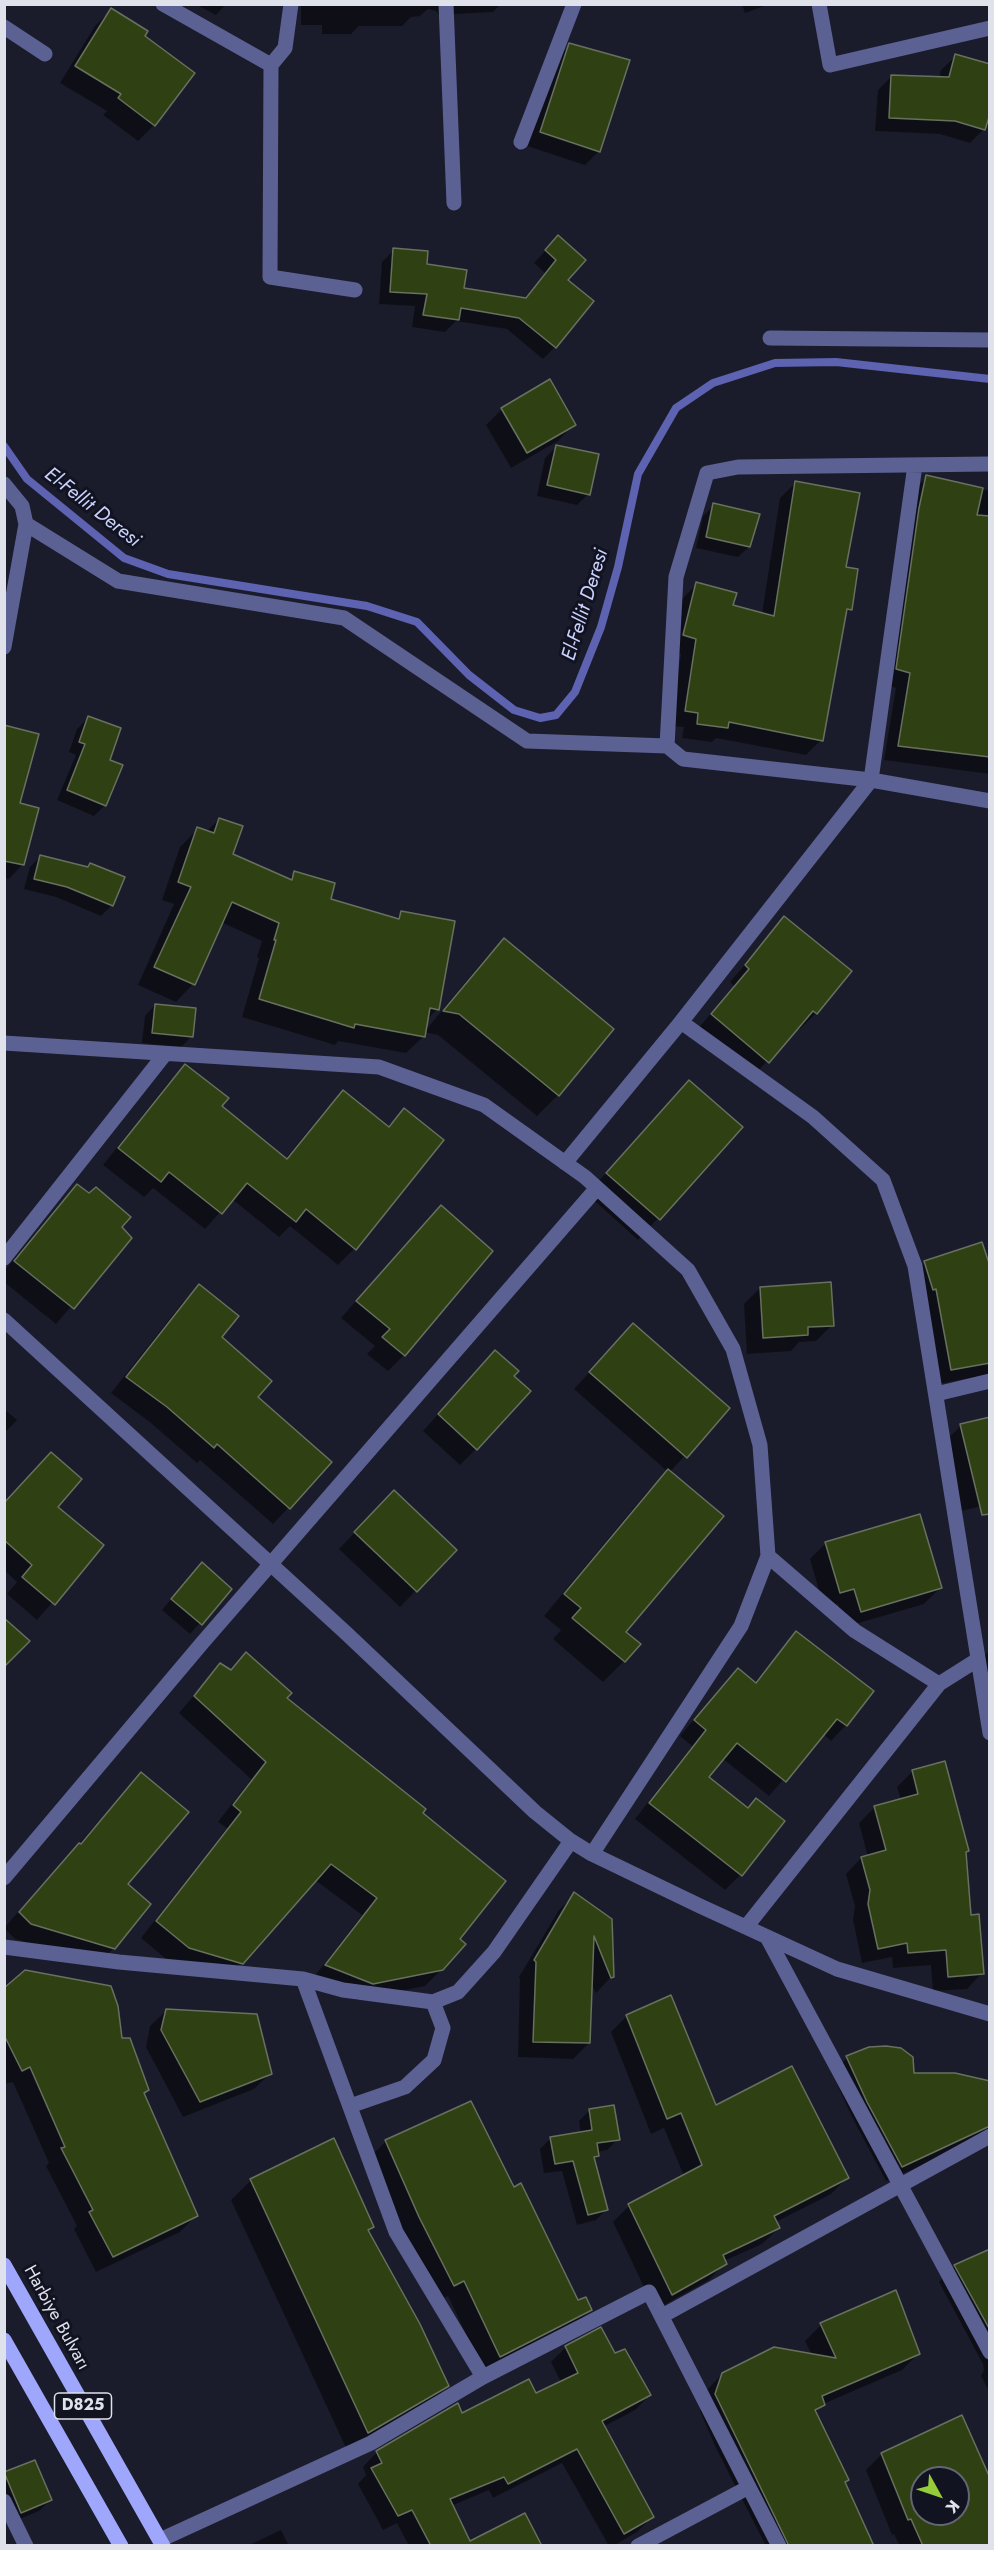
<!DOCTYPE html>
<html>
<head>
<meta charset="utf-8">
<style>
  body { margin:0 }
  #map { position:relative; width:994px; height:2550px; overflow:hidden; background:#1b1c2b; font-family:Jost,sans-serif }
  canvas { display:block }
  .frame { position:absolute; inset:0; border:6px solid #dfe1eb; pointer-events:none }
  .north { position:absolute; left:910px; top:2466px; width:60px; height:60px; box-sizing:border-box; background:#121321; border:2px solid #646572; border-radius:50%; rotate:130deg; font-size:16px; font-weight:700; line-height:24px; text-align:center; color:#dfe1eb }
  .north::after { content:''; display:block; margin:auto; width:21px; height:27px; background:#96cc39; clip-path:polygon(50% 0,100% 100%,50% 72%,0 100%) }
</style>
</head>
<body>
<div id="map">
<canvas width="994" height="2550"></canvas>
<div class="frame"></div>
<div class="north">K</div>
</div>
<script>
const ctx = document.querySelector('canvas').getContext('2d');
ctx.lineJoin = 'round';
function paint(path, color) { ctx.fillStyle = color; ctx.fill(path, 'evenodd'); }
function stroke(path, color, width, dash) { ctx.strokeStyle = color; ctx.lineWidth = width; ctx.lineCap = dash ? 'butt' : 'round'; ctx.setLineDash(dash || []); ctx.stroke(path); }
function drawText(font, color, halo, rows, align = 'center') {
  ctx.font = font + ' Jost,sans-serif'; ctx.lineWidth = 6; ctx.setLineDash([]); ctx.textBaseline = 'middle'; ctx.strokeStyle = halo; ctx.fillStyle = color; for (const [text, x, y, turn = 0] of rows) {
    ctx.save(); ctx.translate(x, y); ctx.rotate((+turn || 0) * Math.PI / 180); ctx.textAlign = isNaN(turn) ? turn : align; if (halo) ctx.strokeText(text, 0, 0); ctx.fillText(text, 0, 0); ctx.restore();
  }
}
paint(new Path2D(`
  M 195,4 L 226,4 L 216,15 Z
  M 301,4 L 501,4 L 493,12 L 439,15 L 436,11 L 428,9 L 420,16 L 411,17 L 402,26 L 359,26 L 351,34 L 322,34 L 322,25 L 301,25 Z
  M 742,4 L 770,4 L 745,13 Z
  M 111,10 L 154,125 L 138,141 L 103,115 L 107,111 L 60,83 L 95,26 Z
  M 570,45 L 599,151 L 585,165 L 527,146 L 556,59 Z
  M 956,56 L 984,129 L 970,143 L 940,134 L 875,131 L 878,90 L 892,76 L 939,79 L 941,70 Z
  M 558,237 L 566,280 L 555,347 L 543,359 L 507,329 L 456,321 L 445,332 L 412,327 L 415,306 L 379,304 L 382,262 L 394,250 L 425,265 L 462,289 L 524,299 L 545,273 L 534,263 Z
  M 502,409 L 574,424 L 558,441 L 511,468 L 486,425 Z
  M 556,447 L 588,494 L 577,505 L 537,496 L 545,458 Z
  M 927,477 L 990,491 L 990,774 L 884,760 L 896,688 L 882,684 L 912,492 Z
  M 795,483 L 844,568 L 850,609 L 844,615 L 821,740 L 806,755 L 716,738 L 712,742 L 682,738 L 684,727 L 670,726 L 681,654 L 668,650 L 682,599 L 697,584 L 731,606 L 762,614 L 780,498 Z
  M 714,505 L 749,547 L 738,557 L 696,548 L 703,516 Z
  M 88,718 L 108,761 L 105,805 L 94,816 L 57,800 L 76,755 L 69,752 L 77,729 Z
  M 4,726 L 19,804 L 37,809 L 22,865 L 9,879 L 4,878 Z
  M 219,819 L 232,855 L 288,880 L 295,873 L 329,900 L 395,919 L 401,913 L 437,1009 L 427,1020 L 425,1031 L 483,961 L 504,940 L 612,1029 L 558,1095 L 537,1116 L 438,1035 L 424,1032 L 424,1036 L 406,1053 L 338,1041 L 335,1045 L 242,1017 L 259,958 L 257,957 L 262,941 L 221,922 L 193,984 L 176,1002 L 138,985 L 174,904 L 162,900 L 180,847 L 198,829 L 206,832 Z
  M 41,856 L 87,868 L 90,865 L 112,905 L 101,916 L 56,897 L 24,889 L 30,867 Z
  M 785,918 L 850,971 L 816,1013 L 800,1029 L 797,1027 L 752,1078 L 696,1031 L 734,986 L 730,982 Z
  M 155,1005 L 192,1036 L 181,1047 L 142,1043 L 145,1016 Z
  M 185,1066 L 219,1107 L 285,1159 L 327,1108 L 343,1092 L 387,1127 L 404,1110 L 354,1249 L 338,1265 L 290,1226 L 279,1237 L 232,1199 L 205,1229 L 153,1188 L 144,1197 L 103,1165 L 169,1082 Z
  M 689,1082 L 741,1127 L 638,1240 L 587,1194 Z
  M 77,1186 L 130,1238 L 56,1324 L 4,1282 L 4,1271 L 61,1202 Z
  M 425,1223 L 404,1355 L 388,1371 L 367,1354 L 375,1346 L 341,1318 Z
  M 925,1262 L 990,1271 L 990,1374 L 938,1384 L 911,1276 Z
  M 199,1286 L 220,1338 L 256,1397 L 330,1463 L 273,1524 L 200,1460 L 197,1463 L 151,1423 L 111,1393 L 183,1302 Z
  M 760,1288 L 832,1325 L 816,1341 L 799,1342 L 791,1351 L 747,1354 L 744,1304 Z
  M 633,1325 L 728,1408 L 670,1472 L 624,1632 L 624,1661 L 603,1682 L 553,1639 L 561,1630 L 544,1616 L 647,1492 L 668,1472 L 574,1389 Z
  M 479,1368 L 512,1376 L 476,1449 L 460,1465 L 423,1431 Z
  M 4,1409 L 17,1420 L 4,1433 Z
  M 961,1426 L 990,1504 L 961,1511 L 944,1442 Z
  M 4,1504 L 56,1507 L 102,1545 L 37,1620 L 7,1594 L 17,1582 L 4,1570 Z
  M 378,1508 L 455,1550 L 400,1607 L 339,1549 Z
  M 826,1543 L 940,1588 L 924,1604 L 845,1627 L 838,1604 L 824,1608 L 810,1559 Z
  M 192,1574 L 230,1589 L 190,1634 L 162,1610 Z
  M 796,1633 L 872,1692 L 846,1725 L 831,1741 L 823,1734 L 769,1796 L 722,1758 L 706,1777 L 740,1875 L 725,1890 L 635,1819 L 692,1746 L 680,1736 L 723,1685 L 738,1670 L 754,1683 Z
  M 990,1650 L 990,1737 L 977,1663 Z
  M 246,1654 L 285,1698 L 421,1813 L 458,1939 L 442,1969 L 425,1986 L 356,2000 L 311,1981 L 362,1915 L 315,1880 L 226,1979 L 172,1964 L 141,1938 L 227,1828 L 218,1822 L 251,1779 L 179,1713 L 220,1665 L 229,1671 Z
  M 913,1771 L 964,1853 L 969,1916 L 982,1973 L 967,1989 L 933,1991 L 931,1965 L 893,1968 L 892,1957 L 862,1963 L 853,1920 L 855,1906 L 846,1874 L 861,1858 L 868,1857 L 859,1823 L 875,1807 L 901,1800 L 897,1787 Z
  M 141,1774 L 114,1948 L 97,1964 L 15,1939 L 4,1928 Z
  M 575,1894 L 610,1920 L 612,1976 L 596,1993 L 591,1983 L 589,2043 L 573,2059 L 518,2057 L 520,1979 L 519,1977 L 559,1910 Z
  M 4,1990 L 121,2040 L 196,2216 L 180,2232 L 96,2272 L 74,2229 L 77,2226 L 46,2166 L 49,2163 L 13,2082 L 4,2084 Z
  M 167,2010 L 271,2073 L 254,2089 L 183,2117 L 146,2047 L 150,2026 Z
  M 627,2016 L 715,2107 L 847,2178 L 831,2194 L 776,2222 L 779,2228 L 762,2244 L 724,2261 L 725,2263 L 709,2280 L 655,2310 L 613,2222 L 629,2206 L 684,2176 L 664,2128 L 651,2134 L 611,2032 Z
  M 847,2058 L 912,2075 L 990,2083 L 990,2135 L 886,2181 L 852,2117 L 832,2073 Z
  M 590,2110 L 618,2139 L 607,2150 L 597,2152 L 598,2156 L 593,2160 L 607,2209 L 596,2220 L 577,2225 L 562,2171 L 544,2173 L 540,2149 L 551,2138 L 581,2133 L 579,2121 Z
  M 386,2141 L 514,2189 L 577,2301 L 591,2310 L 574,2326 L 484,2372 L 448,2296 L 437,2301 L 404,2233 L 370,2157 Z
  M 251,2180 L 372,2227 L 368,2231 L 448,2385 L 428,2405 L 348,2452 L 231,2200 Z
  M 990,2251 L 990,2393 L 981,2376 L 984,2370 L 983,2364 L 939,2282 L 955,2266 Z
  M 821,2325 L 918,2354 L 902,2370 L 823,2404 L 815,2413 L 848,2480 L 844,2483 L 872,2546 L 766,2546 L 716,2448 L 700,2411 L 706,2391 L 722,2374 L 812,2355 L 805,2341 Z
  M 566,2347 L 614,2355 L 650,2395 L 635,2410 L 603,2427 L 652,2517 L 637,2532 L 613,2546 L 609,2546 L 562,2463 L 493,2498 L 489,2490 L 451,2506 L 469,2543 L 541,2546 L 409,2546 L 397,2523 L 383,2530 L 358,2484 L 366,2475 L 363,2467 L 377,2452 L 462,2415 L 535,2395 L 561,2382 L 551,2362 Z
  M 961,2417 L 990,2546 L 900,2546 L 894,2534 L 892,2535 L 866,2470 L 882,2454 ZM 922,2478 L 958,2478 L 958,2514 L 922,2514 Z
  M 34,2462 L 50,2500 L 39,2511 L 10,2523 L 4,2510 L 5,2474 Z
  M 281,2530 L 289,2546 L 247,2546 Z`), '#0007');
stroke(new Path2D(`
  M 4,446 L 27,479 L 124,558 L 168,574 L 367,606 L 417,622 L 469,675 L 514,710 L 540,718 L 556,715 L 575,692 L 601,627 L 618,567 L 638,474 L 676,408 L 713,383 L 775,363 L 836,362 L 990,379`), '#5d62b1', 8);
const building = new Path2D(`
  M 111,8 L 148,31 L 145,36 L 195,73 L 155,126 L 118,98 L 121,94 L 75,66 Z
  M 569,43 L 630,60 L 600,152 L 540,132 Z
  M 955,54 L 990,64 L 990,114 L 985,130 L 955,121 L 889,118 L 891,75 L 949,77 Z
  M 558,235 L 586,260 L 568,280 L 594,301 L 556,348 L 519,318 L 461,308 L 459,320 L 423,315 L 427,294 L 390,292 L 393,248 L 428,251 L 427,264 L 467,270 L 464,288 L 526,298 L 556,260 L 545,250 Z
  M 550,379 L 576,425 L 527,453 L 501,408 Z
  M 556,445 L 599,454 L 590,495 L 547,485 Z
  M 926,475 L 983,488 L 977,515 L 990,516 L 990,757 L 898,746 L 910,673 L 896,669 L 919,508 Z
  M 795,481 L 860,493 L 846,567 L 858,569 L 852,610 L 847,609 L 823,741 L 729,722 L 728,728 L 697,724 L 698,713 L 685,711 L 696,639 L 683,635 L 696,582 L 737,593 L 733,605 L 774,616 Z
  M 713,503 L 760,514 L 750,547 L 706,537 Z
  M 88,716 L 121,728 L 110,760 L 123,765 L 106,806 L 67,790 L 85,744 L 79,742 Z
  M 4,725 L 39,734 L 20,803 L 39,808 L 24,865 L 4,861 Z
  M 219,818 L 243,826 L 233,854 L 292,880 L 294,871 L 335,883 L 331,899 L 399,919 L 401,911 L 455,921 L 439,1010 L 430,1008 L 425,1037 L 355,1024 L 354,1028 L 259,999 L 276,940 L 274,940 L 279,923 L 232,902 L 195,985 L 154,967 L 191,887 L 178,882 L 197,827 L 214,833 Z
  M 40,855 L 88,867 L 90,863 L 125,877 L 113,906 L 67,887 L 34,879 Z
  M 784,916 L 852,971 L 817,1014 L 813,1011 L 769,1063 L 711,1014 L 749,969 L 745,965 Z
  M 504,938 L 614,1029 L 559,1096 L 459,1014 L 443,1011 Z
  M 155,1004 L 196,1008 L 193,1037 L 152,1033 Z
  M 185,1064 L 229,1098 L 222,1106 L 287,1159 L 343,1090 L 389,1127 L 404,1108 L 444,1140 L 356,1250 L 306,1209 L 296,1222 L 247,1183 L 222,1214 L 169,1172 L 161,1182 L 118,1148 Z
  M 689,1080 L 743,1127 L 660,1220 L 606,1173 Z
  M 77,1184 L 89,1193 L 96,1187 L 131,1217 L 122,1227 L 132,1238 L 74,1309 L 14,1261 Z
  M 441,1205 L 493,1251 L 405,1356 L 382,1337 L 390,1329 L 356,1301 Z
  M 982,1242 L 990,1266 L 990,1363 L 951,1370 L 936,1289 L 933,1290 L 924,1261 Z
  M 831,1282 L 834,1326 L 808,1327 L 808,1335 L 763,1338 L 760,1287 Z
  M 199,1284 L 239,1316 L 222,1337 L 272,1381 L 258,1397 L 332,1462 L 290,1509 L 217,1444 L 214,1448 L 167,1407 L 126,1377 Z
  M 633,1323 L 730,1408 L 687,1458 L 589,1372 Z
  M 495,1350 L 519,1371 L 514,1376 L 531,1391 L 477,1450 L 438,1414 Z
  M 990,1417 L 990,1514 L 982,1515 L 960,1424 Z
  M 51,1452 L 82,1479 L 58,1507 L 104,1545 L 55,1605 L 22,1577 L 32,1565 L 4,1540 L 4,1503 Z
  M 668,1469 L 724,1516 L 626,1632 L 641,1644 L 625,1662 L 572,1618 L 581,1608 L 564,1594 Z
  M 394,1490 L 457,1550 L 417,1592 L 354,1532 Z
  M 920,1514 L 942,1588 L 861,1612 L 854,1589 L 840,1593 L 825,1542 Z
  M 202,1562 L 232,1589 L 202,1625 L 171,1599 Z
  M 4,1618 L 30,1641 L 4,1667 Z
  M 796,1631 L 874,1691 L 847,1726 L 837,1719 L 786,1782 L 737,1743 L 709,1777 L 748,1808 L 756,1798 L 785,1821 L 742,1876 L 649,1803 L 706,1730 L 694,1720 L 738,1668 L 756,1683 Z
  M 246,1652 L 292,1693 L 287,1698 L 426,1809 L 423,1813 L 506,1881 L 460,1939 L 466,1944 L 443,1970 L 373,1984 L 325,1965 L 377,1898 L 331,1864 L 243,1964 L 189,1948 L 156,1921 L 241,1812 L 233,1805 L 266,1762 L 194,1696 L 220,1663 L 231,1670 Z
  M 945,1761 L 969,1851 L 966,1852 L 971,1915 L 979,1914 L 984,1974 L 948,1977 L 946,1950 L 908,1953 L 907,1943 L 878,1949 L 868,1904 L 870,1890 L 861,1857 L 886,1850 L 874,1806 L 918,1794 L 912,1770 Z
  M 141,1772 L 189,1812 L 128,1884 L 151,1904 L 115,1949 L 31,1924 L 19,1912 L 79,1843 L 81,1844 Z
  M 574,1892 L 612,1919 L 614,1977 L 611,1978 L 594,1936 L 590,2043 L 533,2042 L 536,1962 L 534,1960 Z
  M 25,1970 L 111,1986 L 118,2006 L 122,2038 L 130,2038 L 149,2090 L 144,2093 L 198,2216 L 113,2257 L 89,2212 L 93,2210 L 61,2148 L 65,2147 L 30,2067 L 22,2071 L 4,2035 L 4,1988 Z
  M 671,1995 L 716,2105 L 792,2066 L 849,2178 L 774,2216 L 780,2228 L 723,2255 L 727,2264 L 672,2295 L 628,2204 L 702,2165 L 681,2113 L 667,2119 L 626,2015 Z
  M 166,2009 L 257,2014 L 272,2074 L 200,2102 L 161,2030 Z
  M 886,2046 L 901,2048 L 913,2057 L 914,2073 L 955,2073 L 990,2081 L 990,2126 L 902,2167 L 867,2102 L 846,2056 L 869,2047 Z
  M 471,2101 L 514,2187 L 521,2183 L 578,2300 L 586,2297 L 592,2310 L 500,2357 L 464,2281 L 454,2286 L 419,2217 L 385,2140 Z
  M 614,2105 L 620,2140 L 597,2143 L 599,2156 L 594,2157 L 608,2210 L 588,2215 L 573,2161 L 555,2164 L 550,2137 L 592,2130 L 589,2109 Z
  M 334,2138 L 374,2227 L 368,2230 L 420,2324 L 449,2386 L 368,2433 L 250,2179 Z
  M 990,2249 L 990,2330 L 954,2265 Z
  M 896,2290 L 920,2354 L 822,2396 L 825,2405 L 815,2410 L 849,2480 L 845,2482 L 874,2546 L 789,2546 L 715,2394 L 722,2373 L 774,2347 L 836,2358 L 820,2323 Z
  M 601,2327 L 615,2353 L 625,2349 L 651,2395 L 602,2421 L 654,2517 L 624,2534 L 577,2449 L 508,2484 L 504,2477 L 450,2499 L 470,2541 L 525,2513 L 542,2546 L 431,2546 L 412,2510 L 398,2516 L 371,2468 L 382,2463 L 376,2451 L 458,2403 L 462,2413 L 529,2379 L 536,2393 L 578,2373 L 565,2346 Z
  M 962,2415 L 990,2478 L 990,2546 L 923,2546 L 911,2519 L 908,2520 L 881,2453 ZM 922,2478 L 958,2478 L 958,2514 L 922,2514 Z
  M 35,2460 L 52,2500 L 21,2513 L 4,2472 Z`);
paint(building, '#2f4112');
stroke(building, '#68705f', 1.5);
stroke(new Path2D(`
  M 163,4 L 271,65 L 285,48 L 291,4
  M 446,4 L 454,203
  M 819,4 L 830,65 L 990,28
  M 4,27 L 45,54
  M 271,65 L 270,277 L 355,290
  M 521,142 L 574,4
  M 770,338 L 990,340
  M 990,464 L 738,467 L 707,473 L 676,577 L 667,746 L 683,759 L 871,780 L 990,801
  M 4,484 L 22,506 L 26,524 L 4,647
  M 26,524 L 118,581 L 344,618 L 527,741 L 667,746
  M 681,1022 L 813,1117 L 883,1180 L 915,1266 L 990,1733
  M 4,1043 L 379,1067 L 484,1105 L 585,1177 L 688,1270 L 733,1349 L 760,1445 L 768,1556 L 741,1626 L 592,1854
  M 565,1163 L 681,1022 L 871,780 L 915,465
  M 4,1258 L 165,1054
  M 4,1320 L 346,1633 L 535,1812 L 571,1841 L 592,1854 L 700,1906 L 837,1969 L 990,2014
  M 936,1394 L 990,1381
  M 768,1556 L 855,1631 L 939,1684 L 977,1660
  M 4,1878 L 203,1642 L 597,1188
  M 746,1927 L 939,1684
  M 767,1937 L 990,2352
  M 4,1947 L 119,1962 L 303,1979 L 343,1990 L 433,2002 L 458,1992 L 494,1952 L 571,1841
  M 303,1979 L 396,2232 L 483,2377
  M 350,2106 L 405,2087 L 434,2060 L 443,2028 L 433,2002
  M 662,2316 L 990,2136
  M 4,2501 L 26,2546
  M 160,2540 L 371,2443 L 483,2377 L 649,2292 L 779,2546
  M 638,2546 L 749,2487`), '#5c6194', 15);
stroke(new Path2D(`
  M 4,2265 L 163,2546
  M 4,2340 L 121,2546`), '#9fa7fd', 15);
for (const [x, y, w] of [
  [83,2406,57]
]) { const box = new Path2D(); box.roundRect(x - w / 2, y - 13, w, 26, 4.5); ctx.fillStyle = '#121321'; ctx.fill(box); stroke(box, '#dfe1eb', 1.5); }
drawText('bold 16px', '#dfe1eb', null, [
  ["D825",83,2406]
]);
drawText('18px', '#dfe1eb', '#121321', [
  ["Harbiye Bulvarı",56,2318,61]
]);
drawText('italic 20px', '#cad1fc', '#121321', [
  ["El-Fellit Deresi",92,508,38],
  ["El-Fellit Deresi",586,605,-73]
]);
</script>
</body>
</html>
